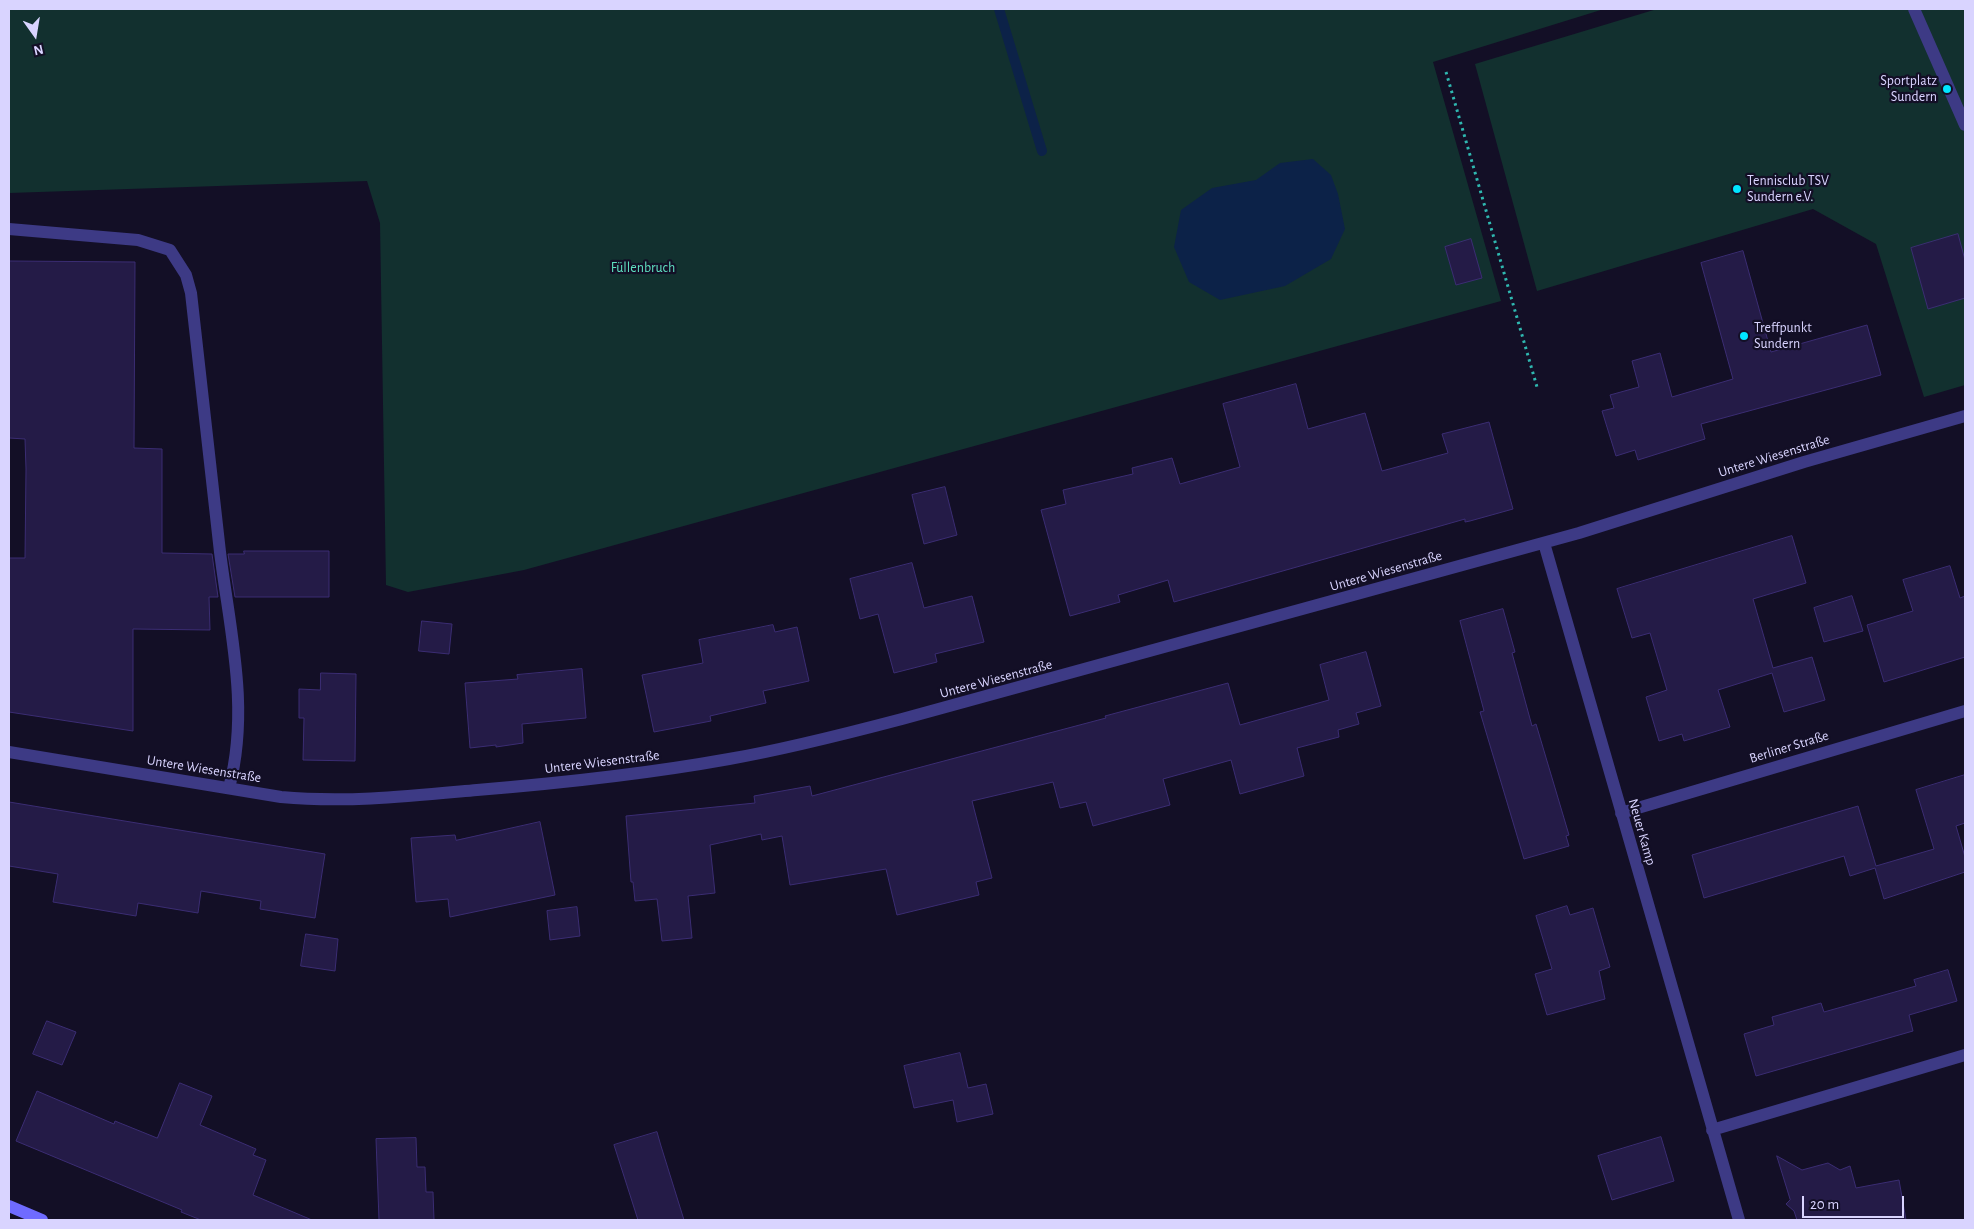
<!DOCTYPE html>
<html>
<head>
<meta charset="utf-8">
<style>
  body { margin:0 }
  #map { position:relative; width:1974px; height:1229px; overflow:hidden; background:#130f26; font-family:"Alegreya Sans",sans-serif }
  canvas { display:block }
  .frame { position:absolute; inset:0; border:10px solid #d9d4ff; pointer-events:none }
  .north { position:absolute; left:10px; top:10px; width:50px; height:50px; -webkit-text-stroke:4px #130f26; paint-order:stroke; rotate:167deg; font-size:14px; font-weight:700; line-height:20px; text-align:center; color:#d9d4ff }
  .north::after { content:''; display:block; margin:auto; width:18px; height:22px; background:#d9d4ff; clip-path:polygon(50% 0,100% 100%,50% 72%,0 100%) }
  .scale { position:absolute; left:1802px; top:1196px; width:102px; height:22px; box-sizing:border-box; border:2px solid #d9d4ff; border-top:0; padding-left:6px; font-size:15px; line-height:18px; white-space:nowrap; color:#d9d4ff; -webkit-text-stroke:4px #130f26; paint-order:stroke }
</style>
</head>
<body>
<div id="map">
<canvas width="1974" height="1229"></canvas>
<div class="frame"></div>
<div class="north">N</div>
<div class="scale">20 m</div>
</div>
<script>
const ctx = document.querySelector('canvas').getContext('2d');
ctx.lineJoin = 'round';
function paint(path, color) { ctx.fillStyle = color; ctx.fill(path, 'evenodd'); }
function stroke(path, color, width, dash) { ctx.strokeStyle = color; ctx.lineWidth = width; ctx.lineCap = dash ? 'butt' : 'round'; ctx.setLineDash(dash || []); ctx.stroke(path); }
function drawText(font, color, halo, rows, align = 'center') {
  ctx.font = font + ' "Alegreya Sans",sans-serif'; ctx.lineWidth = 4.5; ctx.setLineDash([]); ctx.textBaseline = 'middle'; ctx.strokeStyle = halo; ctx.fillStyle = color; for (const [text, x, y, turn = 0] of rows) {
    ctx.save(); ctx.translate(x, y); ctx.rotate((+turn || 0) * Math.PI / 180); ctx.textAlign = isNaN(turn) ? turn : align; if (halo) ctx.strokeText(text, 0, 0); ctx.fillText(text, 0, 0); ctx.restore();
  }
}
paint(new Path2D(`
  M 9,9 L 1604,9 L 1433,62 L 1501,301 L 524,570 L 408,592 L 386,585 L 380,223 L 367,181 L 9,193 Z
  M 1657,9 L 1965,9 L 1965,385 L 1924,397 L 1876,244 L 1813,209 L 1537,291 L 1475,64 Z`), '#12302f');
paint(new Path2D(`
  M 1313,159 L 1331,175 L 1338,194 L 1345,229 L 1331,259 L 1285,286 L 1220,300 L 1189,282 L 1174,247 L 1181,210 L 1212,188 L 1256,180 L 1280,163 Z`), '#0c2248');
stroke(new Path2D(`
  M 999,9 L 1042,151`), '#0c2248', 10);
const building = new Path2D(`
  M 1958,234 L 1965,260 L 1965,298 L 1928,309 L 1911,248 Z
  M 1471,239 L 1482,278 L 1456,285 L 1445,247 Z
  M 1743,251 L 1771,352 L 1867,325 L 1881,375 L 1701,424 L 1705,439 L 1638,460 L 1635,450 L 1616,456 L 1602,411 L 1614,408 L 1610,395 L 1639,387 L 1632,361 L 1660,353 L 1672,397 L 1733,379 L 1701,263 Z
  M 9,261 L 135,262 L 134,448 L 162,449 L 162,553 L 212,554 L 218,597 L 209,597 L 210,630 L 133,629 L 133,731 L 9,712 L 9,558 L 25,558 L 26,469 L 25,439 L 9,438 Z
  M 1296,384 L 1308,429 L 1365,413 L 1382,471 L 1448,453 L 1442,434 L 1489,422 L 1513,509 L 1470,521 L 1465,522 L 1465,519 L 1174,602 L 1168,580 L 1118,595 L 1120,602 L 1070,616 L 1041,510 L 1066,504 L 1063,490 L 1133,474 L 1132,468 L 1172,458 L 1180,484 L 1240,467 L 1223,404 Z
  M 945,487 L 957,535 L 924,544 L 912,495 Z
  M 1792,536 L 1806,583 L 1753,599 L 1773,668 L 1812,657 L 1825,700 L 1784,712 L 1772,673 L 1718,690 L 1730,727 L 1684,741 L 1682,734 L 1659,741 L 1646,697 L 1667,690 L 1650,633 L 1632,638 L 1617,589 Z
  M 244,551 L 329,551 L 329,597 L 235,597 L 228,554 L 244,554 Z
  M 912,563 L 924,608 L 972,596 L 984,642 L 935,654 L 937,662 L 894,673 L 878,614 L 860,619 L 850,579 Z
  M 1950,566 L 1960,598 L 1965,596 L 1965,657 L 1884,682 L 1867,625 L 1913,611 L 1903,580 Z
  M 1852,596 L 1863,631 L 1824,642 L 1814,608 Z
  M 1503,609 L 1515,652 L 1512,653 L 1532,726 L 1536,724 L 1569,835 L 1566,836 L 1569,846 L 1524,859 L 1480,712 L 1484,711 L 1460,621 Z
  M 422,621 L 452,624 L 449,654 L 419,651 Z
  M 773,625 L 775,632 L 797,627 L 809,681 L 763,691 L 766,703 L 710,716 L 711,721 L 654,732 L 642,675 L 703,663 L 699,640 Z
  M 1366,652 L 1381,706 L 1356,713 L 1359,724 L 1338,730 L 1339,737 L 1297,748 L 1304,776 L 1240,794 L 1231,760 L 1163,779 L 1170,805 L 1093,826 L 1086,802 L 1060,808 L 1053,782 L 972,801 L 992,878 L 976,882 L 979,895 L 897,915 L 886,869 L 790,885 L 782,836 L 762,840 L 761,834 L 710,845 L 715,893 L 688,896 L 692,938 L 662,941 L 657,899 L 635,901 L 633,882 L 631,882 L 626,816 L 755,803 L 754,796 L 810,786 L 812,796 L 1106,718 L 1105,716 L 1228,683 L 1240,725 L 1329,700 L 1320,665 Z
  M 582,669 L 586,718 L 522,724 L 523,743 L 496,747 L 496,745 L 470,748 L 465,683 L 518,679 L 517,675 Z
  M 321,673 L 356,674 L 355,761 L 303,760 L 304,718 L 299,718 L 299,689 L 320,690 Z
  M 1965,775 L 1965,823 L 1956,826 L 1965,857 L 1965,872 L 1884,899 L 1875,868 L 1850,876 L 1844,856 L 1704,898 L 1692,855 L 1858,806 L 1876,866 L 1934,849 L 1916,790 Z
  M 9,802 L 325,854 L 315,918 L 260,909 L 261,901 L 201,891 L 198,913 L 138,903 L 136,916 L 53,902 L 58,874 L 9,866 Z
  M 540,822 L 555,895 L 450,917 L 448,899 L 416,902 L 411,838 L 455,835 L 456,840 Z
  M 1567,906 L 1570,915 L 1593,908 L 1610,967 L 1599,971 L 1605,999 L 1547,1015 L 1535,974 L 1552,969 L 1536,916 Z
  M 577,907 L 580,936 L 550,940 L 547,911 Z
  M 306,934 L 338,939 L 335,971 L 301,966 Z
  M 1948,970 L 1957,1001 L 1909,1015 L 1913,1031 L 1756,1076 L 1744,1034 L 1774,1025 L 1772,1017 L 1821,1003 L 1824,1012 L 1916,986 L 1914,980 Z
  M 47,1021 L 76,1032 L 62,1065 L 33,1054 Z
  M 960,1053 L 968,1088 L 986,1084 L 993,1114 L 957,1122 L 953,1100 L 914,1108 L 904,1066 Z
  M 180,1083 L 212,1096 L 200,1125 L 256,1149 L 253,1155 L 266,1160 L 253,1195 L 312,1220 L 201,1220 L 181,1212 L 182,1210 L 16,1141 L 37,1091 L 114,1124 L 115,1121 L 157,1138 Z
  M 657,1132 L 661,1146 L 684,1220 L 638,1220 L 614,1145 Z
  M 1661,1137 L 1674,1181 L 1612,1200 L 1598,1156 Z
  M 416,1138 L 417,1167 L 425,1167 L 426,1192 L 433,1192 L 434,1220 L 379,1220 L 376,1139 Z
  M 1777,1156 L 1802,1170 L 1828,1163 L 1840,1170 L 1850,1166 L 1856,1188 L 1899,1180 L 1906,1220 L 1797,1220 L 1794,1211 L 1786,1204 L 1790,1200 Z`);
paint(building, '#241b47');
stroke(building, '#3b2d73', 1);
stroke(new Path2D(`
  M 1446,72 L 1537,387`), '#2fb8b0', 3, [2.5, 4]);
stroke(new Path2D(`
  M 9,229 L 138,240 L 170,250 L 186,275 L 191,293 C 201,379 210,466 220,552 C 230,632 250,709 229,788`), '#3d3a85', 12);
stroke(new Path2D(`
  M 1914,9 L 1965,125
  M 1544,543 L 1739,1220
  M 9,752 L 281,797 C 348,803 411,796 477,790 C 562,783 646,774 729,759 C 787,749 845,734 902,719 L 1579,533 L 1804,462 L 1965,416
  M 1621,813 L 1965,711
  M 1712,1130 L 1965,1055`), '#3d3a85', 12);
stroke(new Path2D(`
  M 9,1206 L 42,1220`), '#6f6bff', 12);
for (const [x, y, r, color] of [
  [1947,89,5,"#00e5ff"],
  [1737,189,5,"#00e5ff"],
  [1744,336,5,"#00e5ff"]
]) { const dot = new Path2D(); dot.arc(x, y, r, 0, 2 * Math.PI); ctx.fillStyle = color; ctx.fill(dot); stroke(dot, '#130f26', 2); }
drawText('14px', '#d9d4ff', '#130f26', [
  ["Sportplatz",1937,81,"right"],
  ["Sundern",1937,97,"right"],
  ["Tennisclub TSV",1747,181],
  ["Sundern e.V.",1747,197],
  ["Treffpunkt",1754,328],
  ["Sundern",1754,344]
], 'left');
drawText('14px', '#5fe0c0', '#130f26', [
  ["Füllenbruch",643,268]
]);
drawText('14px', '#d9d4ff', '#130f26', [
  ["Untere Wiesenstraße",1774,456,-17],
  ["Untere Wiesenstraße",1386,571,-16],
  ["Untere Wiesenstraße",996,679,-15],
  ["Berliner Straße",1789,747,-17],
  ["Untere Wiesenstraße",602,762,-7],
  ["Untere Wiesenstraße",204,769,9],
  ["Neuer Kamp",1642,832,74]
]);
</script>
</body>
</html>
